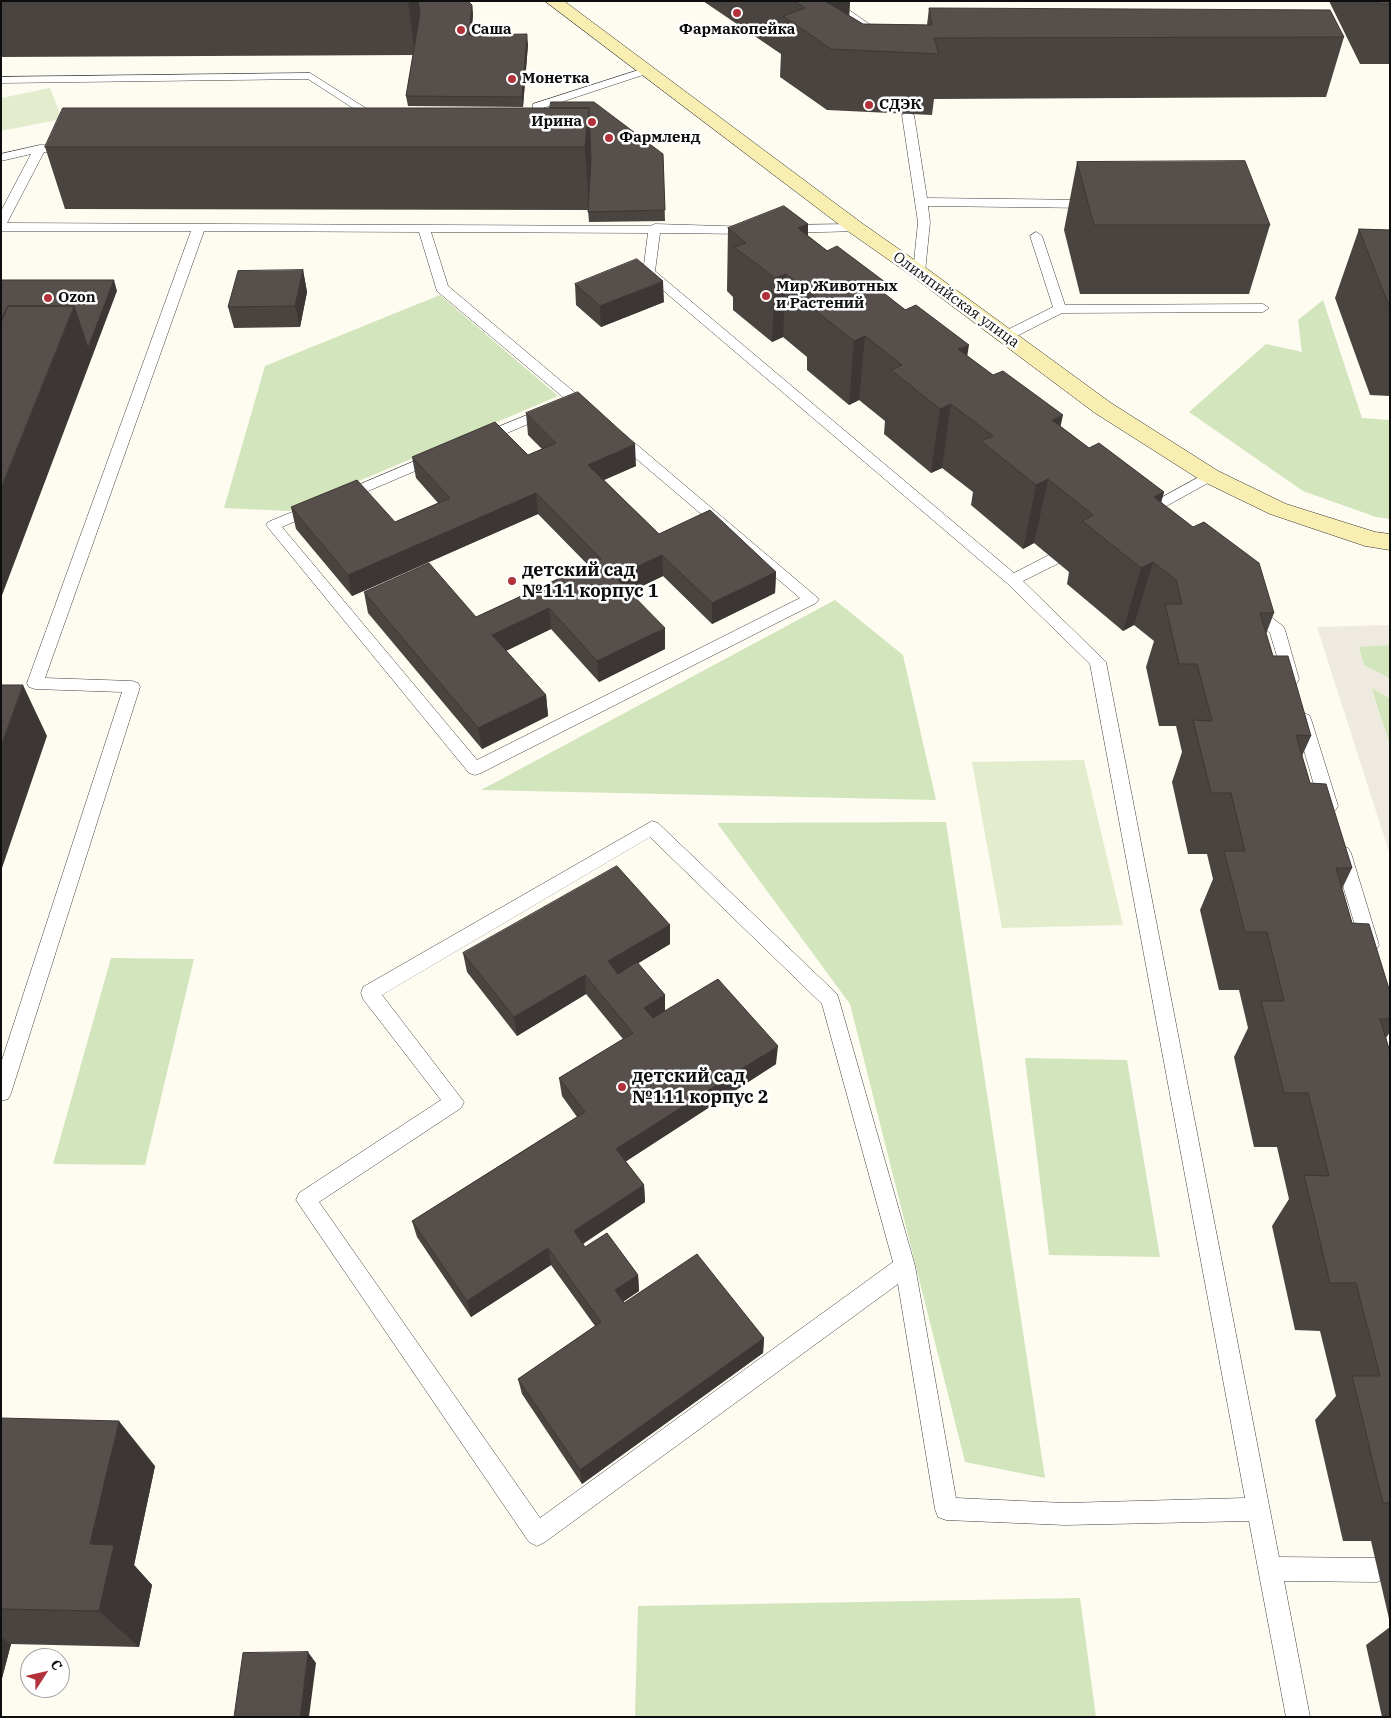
<!DOCTYPE html>
<html>
<head>
<meta charset="utf-8">
<style>
  body { margin:0 }
  #map { position:relative; width:1391px; height:1718px; overflow:hidden; background:#fefbf0; font-family:"IBM Plex Serif",serif }
  canvas { display:block }
  .frame { position:absolute; inset:0; border:2px solid #0e0e0e; pointer-events:none }
  .north { position:absolute; left:20px; top:1648px; width:50px; height:50px; box-sizing:border-box; background:#fff; border:1px solid #9f9f9f; border-radius:50%; rotate:55deg; font-size:14px; font-weight:700; line-height:20px; text-align:center; color:#0e0e0e }
  .north::after { content:''; display:block; margin:auto; width:18px; height:22px; background:#b2323b; clip-path:polygon(50% 0,100% 100%,50% 72%,0 100%) }
</style>
</head>
<body>
<div id="map">
<canvas width="1391" height="1718"></canvas>
<div class="frame"></div>
<div class="north">С</div>
</div>
<script>
const ctx = document.querySelector('canvas').getContext('2d');
ctx.lineJoin = 'round';
function paint(path, color) { ctx.fillStyle = color; ctx.fill(path, 'evenodd'); }
function stroke(path, color, width, dash) { ctx.strokeStyle = color; ctx.lineWidth = width; ctx.lineCap = dash ? 'butt' : 'round'; ctx.setLineDash(dash || []); ctx.stroke(path); }
function drawText(font, color, halo, rows, align = 'center') {
  ctx.font = font + ' "IBM Plex Serif",serif'; ctx.lineWidth = 5; ctx.setLineDash([]); ctx.textBaseline = 'middle'; ctx.strokeStyle = halo; ctx.fillStyle = color; for (const [text, x, y, turn = 0] of rows) {
    ctx.save(); ctx.translate(x, y); ctx.rotate((+turn || 0) * Math.PI / 180); ctx.textAlign = isNaN(turn) ? turn : align; if (halo) ctx.strokeText(text, 0, 0); ctx.fillText(text, 0, 0); ctx.restore();
  }
}
paint(new Path2D(`
  M 440,295 L 558,396 L 289,511 L 224,508 L 265,366 Z
  M 1323,300 L 1362,418 L 1390,420 L 1390,519 L 1376,517 L 1303,491 L 1189,412 L 1266,344 L 1302,352 L 1298,320 Z
  M 835,600 L 903,655 L 936,800 L 481,790 Z
  M 1390,645 L 1390,679 L 1364,665 L 1358,646 Z
  M 1371,687 L 1390,698 L 1390,746 Z
  M 946,822 L 1045,1478 L 965,1462 L 850,1004 L 717,823 Z
  M 111,958 L 194,959 L 145,1165 L 53,1164 Z
  M 1025,1058 L 1127,1060 L 1160,1257 L 1049,1255 Z
  M 1080,1598 L 1096,1717 L 635,1717 L 638,1606 Z`), '#d3e5bd');
paint(new Path2D(`
  M 50,88 L 62,119 L 1,131 L 1,98 Z
  M 1084,760 L 1123,925 L 1002,928 L 972,762 Z`), '#e3edce');
paint(new Path2D(`
  M 1390,625 L 1390,645 L 1358,647 L 1364,665 L 1390,679 L 1390,698 L 1371,688 L 1390,746 L 1390,855 L 1317,627 Z`), '#eeeadf');
const lane = new Path2D(`
  M 824,1 L 836,1 L 888,37 L 887,39 L 879,39 Z
  M 645,68 L 651,71 L 649,73 L 543,108 L 542,132 L 536,135 L 530,132 L 533,104 Z
  M 310,73 L 386,121 L 380,124 L 376,123 L 308,79 L 1,83 L 1,77 Z
  M 908,112 L 914,115 L 927,198 L 1091,200 L 1097,204 L 1091,208 L 928,206 L 930,222 L 925,272 L 923,275 L 915,275 L 913,272 L 918,222 L 902,115 Z
  M 40,145 L 69,146 L 75,149 L 69,152 L 44,152 L 7,223 L 650,226 L 655,224 L 755,227 L 757,230 L 751,234 L 660,233 L 655,271 L 1014,573 L 1049,555 L 1059,555 L 1062,559 L 1059,563 L 1023,581 L 1106,662 L 1279,1557 L 1377,1558 L 1385,1562 L 1389,1570 L 1385,1578 L 1377,1582 L 1284,1581 L 1310,1717 L 1286,1717 L 1249,1521 L 1065,1525 L 946,1520 L 938,1517 L 935,1509 L 898,1284 L 545,1542 L 537,1546 L 529,1542 L 296,1200 L 299,1193 L 441,1100 L 363,999 L 361,993 L 363,987 L 652,821 L 658,823 L 837,994 L 839,1000 L 915,1266 L 956,1498 L 1065,1503 L 1245,1498 L 1090,664 L 1008,584 L 645,275 L 643,272 L 648,233 L 431,232 L 448,286 L 592,407 L 594,410 L 592,413 L 582,413 L 437,291 L 419,232 L 204,231 L 45,678 L 132,681 L 138,683 L 140,687 L 11,1093 L 8,1099 L 1,1101 L 1,1063 L 122,692 L 35,689 L 29,687 L 27,683 L 191,231 L 1,231 L 1,211 L 31,154 L 1,161 L 1,154 ZM 650,837 L 822,1004 L 893,1262 L 540,1518 L 319,1202 L 461,1108 L 464,1102 L 382,995 Z
  M 856,224 L 860,225 L 862,228 L 860,231 L 784,233 L 778,229 L 784,225 Z
  M 1036,232 L 1042,236 L 1065,305 L 1263,304 L 1269,308 L 1263,312 L 1062,313 L 1011,339 L 1001,339 L 999,336 L 1001,333 L 1053,307 L 1030,236 Z
  M 549,406 L 554,407 L 556,410 L 554,413 L 486,442 L 476,442 L 474,439 L 476,436 Z
  M 618,432 L 623,433 L 819,599 L 816,603 L 481,773 L 475,775 L 469,773 L 266,525 L 268,522 L 309,505 L 319,505 L 321,508 L 319,511 L 282,527 L 477,760 L 800,598 L 613,439 L 611,436 L 613,433 Z
  M 436,452 L 441,454 L 443,457 L 441,460 L 347,500 L 337,500 L 335,497 L 337,494 Z
  M 1210,471 L 1215,473 L 1217,476 L 1215,479 L 1145,518 L 1135,518 L 1133,515 L 1135,512 Z
  M 1251,605 L 1256,606 L 1283,626 L 1285,630 L 1299,679 L 1297,683 L 1291,685 L 1285,683 L 1270,633 L 1243,610 L 1246,606 Z
  M 1303,713 L 1309,715 L 1311,719 L 1338,806 L 1335,811 L 1329,813 L 1323,811 L 1320,806 L 1295,719 L 1297,715 Z
  M 1342,846 L 1348,848 L 1351,853 L 1379,945 L 1376,950 L 1370,952 L 1364,950 L 1361,945 L 1333,853 L 1336,848 Z`);
const secondary = new Path2D(`
  M 545,1 L 564,1 L 863,224 L 926,268 L 1111,403 L 1218,471 L 1286,504 L 1375,532 L 1390,534 L 1390,550 L 1365,546 L 1270,514 L 1202,481 L 1095,413 L 912,276 L 849,232 Z`);
stroke(lane, '#414141', 1);
stroke(secondary, '#303030', 1);
paint(lane, '#fff');
paint(secondary, '#f8eeb1');
paint(new Path2D(`
  M 1,1 L 468,1 L 472,5 L 473,15 L 471,35 L 528,44 L 523,107 L 408,106 L 406,96 L 413,55 L 1,57 Z
  M 703,1 L 850,1 L 849,16 L 863,24 L 927,25 L 929,8 L 1344,37 L 1326,97 L 934,99 L 932,115 L 827,110 L 780,77 L 781,54 Z
  M 1329,1 L 1390,1 L 1390,64 L 1360,64 Z
  M 550,108 L 663,154 L 665,221 L 589,222 L 588,210 L 65,209 L 45,147 Z
  M 1077,162 L 1270,225 L 1249,294 L 1080,294 L 1064,230 Z
  M 808,224 L 808,236 L 1060,426 L 1089,448 L 1164,492 L 1161,502 L 1274,613 L 1266,634 L 1273,656 L 1311,736 L 1302,756 L 1310,783 L 1352,868 L 1342,889 L 1352,923 L 1390,992 L 1390,1032 L 1386,1038 L 1390,1052 L 1390,1623 L 1371,1541 L 1343,1541 L 1315,1420 L 1336,1396 L 1320,1331 L 1295,1330 L 1272,1226 L 1289,1199 L 1277,1147 L 1254,1147 L 1234,1057 L 1248,1028 L 1239,990 L 1219,990 L 1200,910 L 1213,879 L 1207,854 L 1188,854 L 1172,782 L 1182,752 L 1176,726 L 1159,726 L 1146,667 L 1154,641 L 1134,625 L 1123,631 L 1067,584 L 1069,572 L 1034,543 L 1023,549 L 971,505 L 973,492 L 942,468 L 931,473 L 884,434 L 885,421 L 859,400 L 849,405 L 807,370 L 807,357 L 783,337 L 772,342 L 733,310 L 733,297 L 727,291 L 728,228 Z
  M 1359,229 L 1390,230 L 1390,396 L 1370,395 L 1335,298 Z
  M 303,270 L 307,292 L 300,327 L 234,328 L 228,307 Z
  M 575,284 L 664,302 L 601,327 L 576,305 Z
  M 526,413 L 636,466 L 604,480 L 659,534 L 776,572 L 775,593 L 712,624 L 663,576 L 629,592 L 665,649 L 599,682 L 551,629 L 506,651 L 546,695 L 548,716 L 482,749 L 368,613 L 364,592 L 476,617 L 588,565 L 538,514 L 352,596 L 296,529 L 291,507 L 395,522 L 438,503 L 416,478 L 412,457 L 528,455 L 542,449 L 528,435 Z
  M 670,925 L 670,944 L 638,963 L 665,995 L 665,1011 L 776,1064 L 625,1162 L 644,1185 L 645,1202 L 583,1244 L 585,1247 L 638,1275 L 639,1291 L 623,1302 L 624,1303 L 764,1338 L 763,1353 L 582,1484 L 522,1394 L 518,1379 L 595,1326 L 551,1265 L 471,1317 L 417,1237 L 412,1221 L 577,1117 L 562,1096 L 559,1078 L 623,1039 L 586,994 L 517,1036 L 467,972 L 463,953 Z
  M 1,1418 L 155,1466 L 134,1565 L 152,1585 L 139,1647 L 11,1644 L 1,1682 Z
  M 1390,1627 L 1390,1717 L 1382,1717 L 1366,1645 Z`), '#4a4440');
paint(new Path2D(`
  M 408,1 L 418,1 L 421,24 L 415,55 Z
  M 825,1 L 850,1 L 847,50 Z
  M 472,5 L 473,15 L 470,45 L 469,35 Z
  M 527,34 L 528,44 L 523,107 L 522,97 Z
  M 589,108 L 592,170 L 589,210 L 585,147 Z
  M 808,224 L 805,287 L 798,228 Z
  M 303,270 L 307,292 L 300,327 L 295,306 Z
  M 786,274 L 783,337 L 772,342 L 775,278 Z
  M 114,280 L 117,291 L 1,598 L 1,488 L 74,306 Z
  M 663,281 L 664,302 L 601,327 L 600,306 Z
  M 885,282 L 878,345 L 875,286 Z
  M 865,336 L 859,400 L 849,405 L 854,341 Z
  M 969,345 L 959,408 L 951,404 L 942,468 L 931,473 L 940,409 L 958,349 Z
  M 1063,415 L 1049,479 L 1048,480 L 1034,543 L 1023,549 L 1036,485 L 1052,420 Z
  M 635,444 L 636,466 L 590,486 L 588,465 Z
  M 1164,492 L 1146,556 L 1154,497 Z
  M 536,493 L 538,514 L 352,596 L 348,575 Z
  M 662,555 L 663,576 L 616,599 L 615,577 Z
  M 1153,562 L 1134,625 L 1123,631 L 1141,568 Z
  M 776,572 L 775,593 L 712,624 L 712,603 Z
  M 549,608 L 551,629 L 495,656 L 492,635 Z
  M 665,628 L 665,649 L 599,682 L 597,661 Z
  M 23,685 L 47,736 L 1,871 L 1,746 Z
  M 546,695 L 548,716 L 482,749 L 478,728 Z
  M 670,925 L 670,944 L 609,981 L 608,961 Z
  M 585,975 L 586,994 L 517,1036 L 514,1017 Z
  M 665,995 L 665,1014 L 645,1027 L 644,1008 Z
  M 778,1046 L 776,1064 L 617,1167 L 616,1149 Z
  M 644,1185 L 645,1202 L 576,1248 L 574,1231 Z
  M 548,1248 L 551,1265 L 471,1317 L 467,1301 Z
  M 638,1275 L 639,1291 L 616,1306 L 615,1290 Z
  M 764,1338 L 763,1353 L 582,1484 L 580,1470 Z
  M 119,1421 L 155,1466 L 134,1565 L 152,1585 L 139,1647 L 99,1611 L 90,1544 Z
  M 1,1637 L 11,1644 L 1,1682 Z
  M 308,1652 L 316,1663 L 309,1717 L 300,1717 Z`), '#3c3734');
const building = new Path2D(`
  M 418,1 L 468,1 L 472,5 L 469,35 L 527,34 L 522,97 L 406,96 L 420,13 Z
  M 794,1 L 826,1 L 825,1 L 863,24 L 932,25 L 929,8 L 1330,10 L 1344,37 L 934,38 L 939,54 L 831,49 L 783,16 L 805,8 Z
  M 1378,1 L 1390,1 L 1390,4 L 1379,4 Z
  M 551,102 L 594,102 L 663,154 L 665,210 L 588,212 L 591,160 L 589,108 L 550,108 Z
  M 63,108 L 589,108 L 585,147 L 45,147 Z
  M 1245,161 L 1270,225 L 1094,225 L 1077,162 Z
  M 784,206 L 808,224 L 798,228 L 827,251 L 837,246 L 885,282 L 875,286 L 905,310 L 916,305 L 969,345 L 958,349 L 993,375 L 1003,371 L 1063,415 L 1052,420 L 1089,448 L 1099,443 L 1164,492 L 1154,497 L 1193,527 L 1204,522 L 1259,563 L 1274,613 L 1260,613 L 1273,656 L 1288,656 L 1311,736 L 1296,735 L 1310,783 L 1326,784 L 1352,868 L 1336,868 L 1352,923 L 1369,924 L 1390,992 L 1390,1019 L 1380,1019 L 1390,1052 L 1390,1503 L 1383,1503 L 1352,1376 L 1380,1376 L 1356,1283 L 1330,1283 L 1304,1175 L 1329,1176 L 1308,1093 L 1284,1093 L 1261,1001 L 1284,1001 L 1267,932 L 1245,932 L 1224,851 L 1245,851 L 1231,793 L 1211,793 L 1193,720 L 1212,721 L 1197,664 L 1179,664 L 1165,604 L 1182,604 L 1176,580 L 1153,562 L 1141,568 L 1082,521 L 1093,515 L 1048,479 L 1036,485 L 981,441 L 993,436 L 951,404 L 940,409 L 891,370 L 902,365 L 865,336 L 854,341 L 811,307 L 822,302 L 786,274 L 775,278 L 734,247 L 746,243 L 728,228 Z
  M 1359,229 L 1390,230 L 1390,308 Z
  M 637,259 L 663,281 L 600,306 L 575,284 Z
  M 303,270 L 295,306 L 228,307 L 238,271 Z
  M 1,280 L 114,280 L 88,348 L 74,306 L 8,306 L 1,322 Z
  M 8,306 L 74,306 L 1,488 L 1,322 Z
  M 578,392 L 635,444 L 588,465 L 659,534 L 710,510 L 776,572 L 712,603 L 662,555 L 615,577 L 665,628 L 597,661 L 549,608 L 492,635 L 546,695 L 478,728 L 364,592 L 429,563 L 476,617 L 601,559 L 536,493 L 348,575 L 291,507 L 357,480 L 395,522 L 450,498 L 412,457 L 495,422 L 528,455 L 556,443 L 526,413 Z
  M 1,685 L 23,685 L 1,746 Z
  M 617,866 L 670,925 L 608,961 L 618,974 L 637,962 L 665,995 L 644,1008 L 653,1018 L 718,979 L 778,1046 L 616,1149 L 644,1185 L 574,1231 L 585,1247 L 607,1233 L 638,1275 L 615,1290 L 624,1303 L 697,1254 L 764,1338 L 580,1470 L 518,1379 L 601,1322 L 548,1248 L 467,1301 L 412,1221 L 585,1112 L 559,1078 L 633,1033 L 585,975 L 514,1017 L 463,953 Z
  M 1,1418 L 119,1421 L 90,1544 L 114,1545 L 99,1611 L 1,1609 Z
  M 308,1652 L 300,1717 L 234,1717 L 243,1653 Z`);
paint(building, '#564f4b');
stroke(building, '#3c3734', 1);
for (const [x, y, r, color] of [
  [737,13,5,"#b2323b"],
  [461,30,5,"#b2323b"],
  [512,79,5,"#b2323b"],
  [869,105,5,"#b2323b"],
  [592,122,5,"#b2323b"],
  [609,138,5,"#b2323b"],
  [766,296,5,"#b2323b"],
  [48,298,5,"#b2323b"],
  [512,581,5,"#b2323b"],
  [622,1087,5,"#b2323b"]
]) { const dot = new Path2D(); dot.arc(x, y, r, 0, 2 * Math.PI); ctx.fillStyle = color; ctx.fill(dot); stroke(dot, '#fff', 2); }
drawText('bold 15px', '#0e0e0e', '#fff', [
  ["Саша",471,30],
  ["Фармакопейка",737,30,"center"],
  ["Монетка",522,79],
  ["СДЭК",879,105],
  ["Ирина",582,122,"right"],
  ["Фармленд",619,138],
  ["Мир Животных",776,287],
  ["и Растений",776,304],
  ["Ozon",58,298]
], 'left');
drawText('15px', '#0e0e0e', '#fff', [
  ["Олимпийская улица",956,300,36]
]);
drawText('bold 18px', '#0e0e0e', '#fff', [
  ["детский сад",522,571],
  ["№111 корпус 1",522,592],
  ["детский сад",632,1077],
  ["№111 корпус 2",632,1098]
], 'left');
</script>
</body>
</html>
